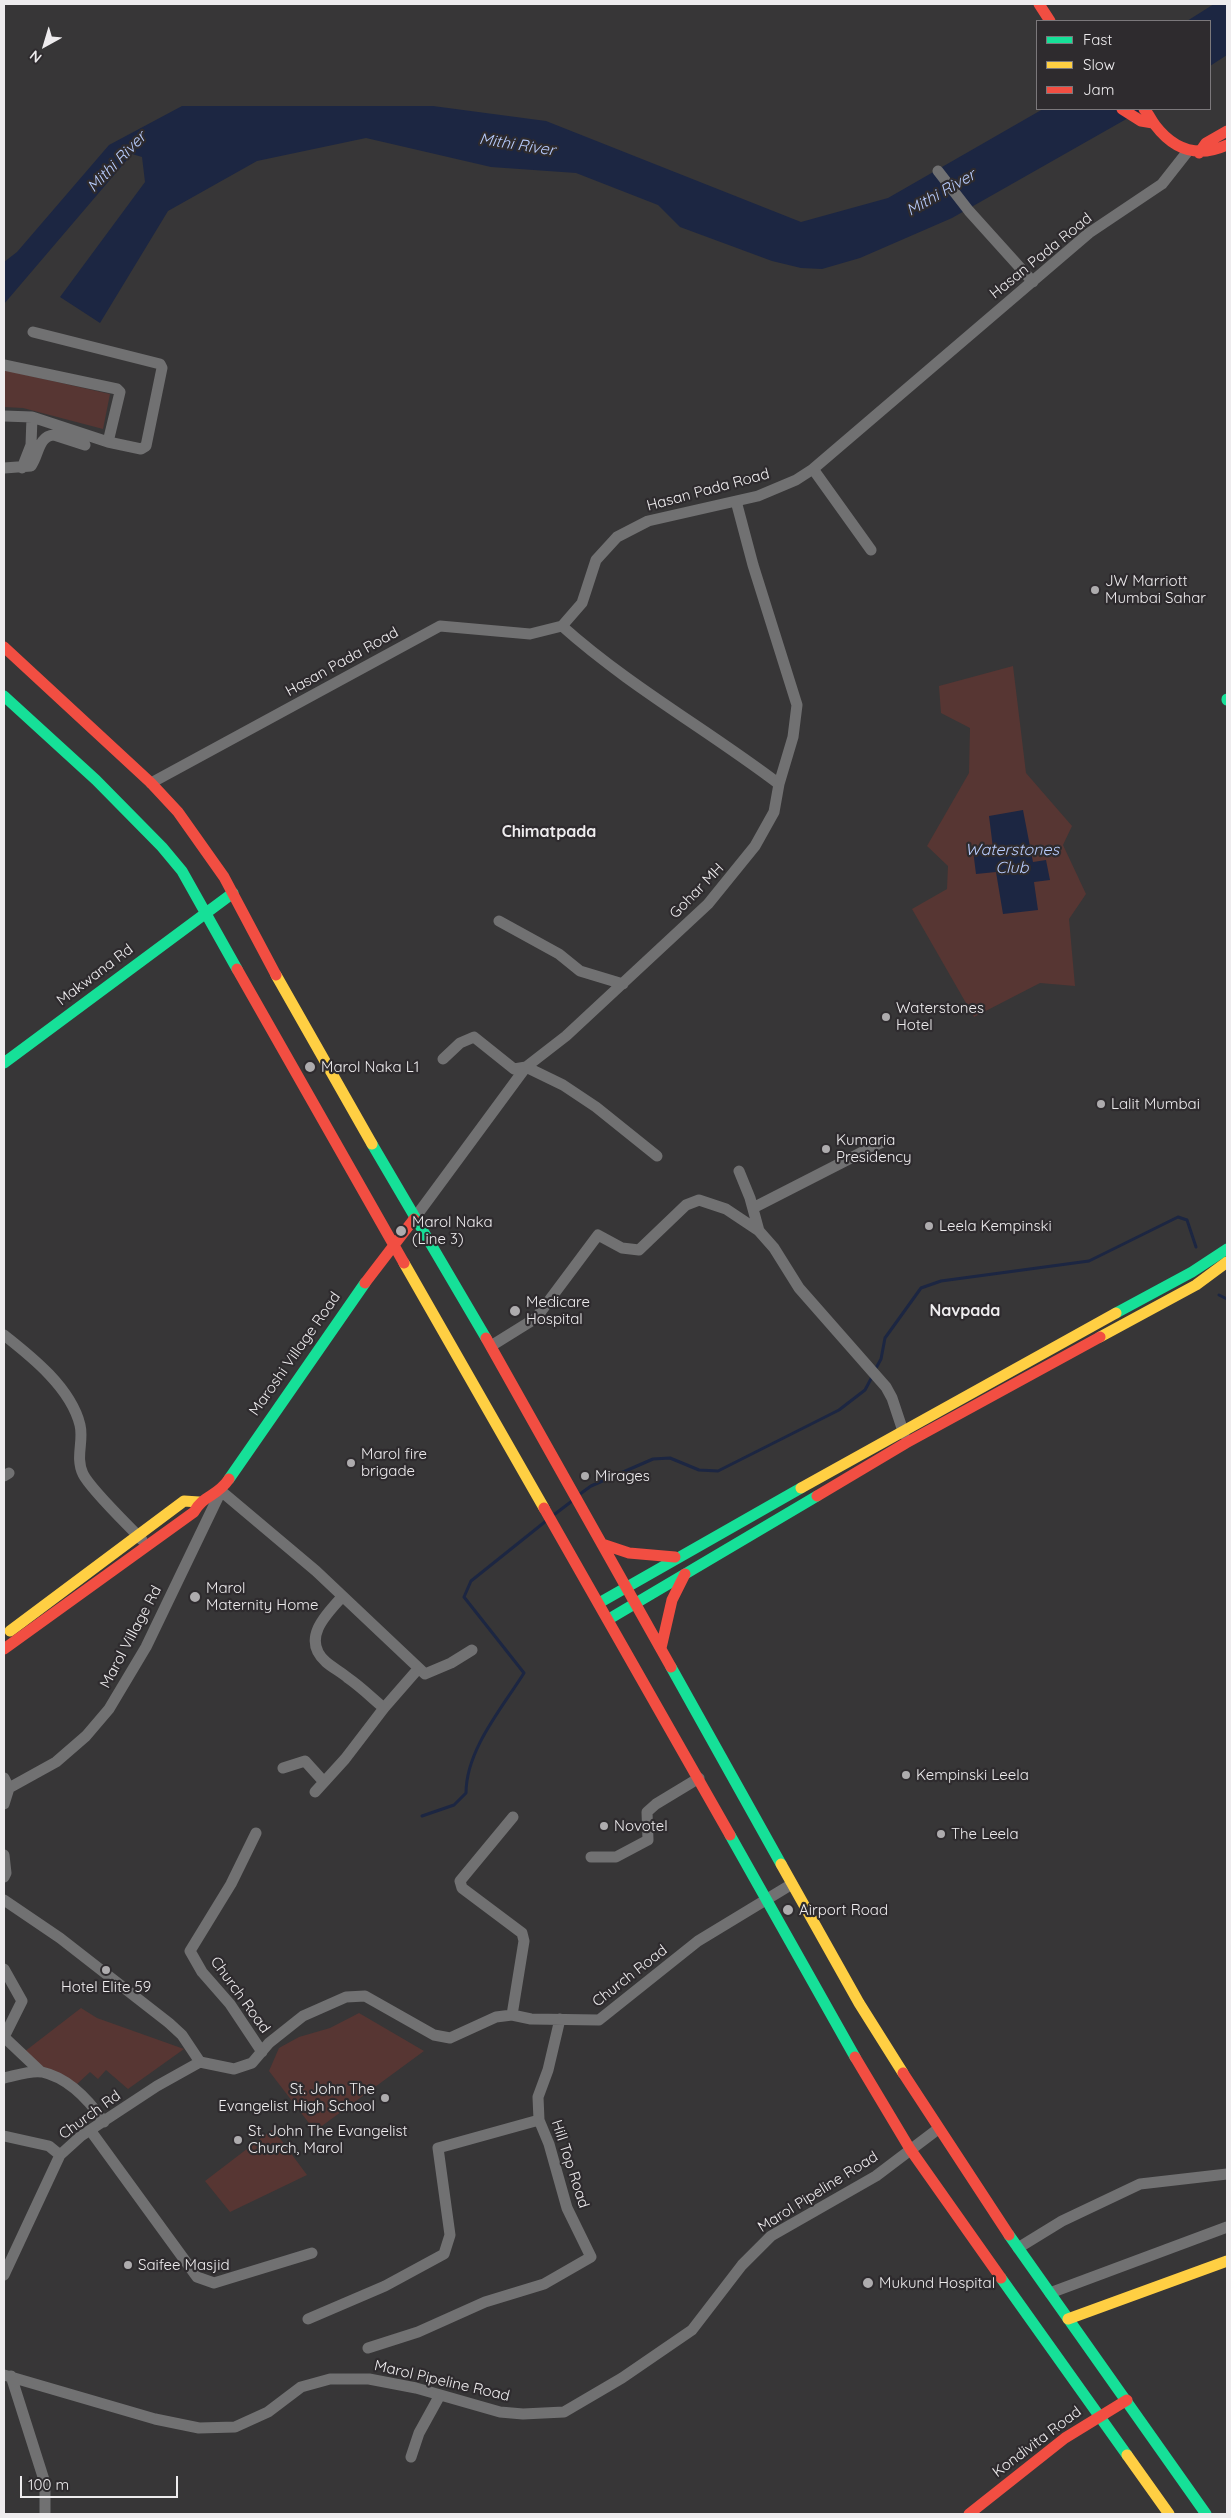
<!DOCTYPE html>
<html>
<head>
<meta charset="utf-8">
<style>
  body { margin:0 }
  #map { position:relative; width:1231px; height:2518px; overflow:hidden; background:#373637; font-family:Quicksand,sans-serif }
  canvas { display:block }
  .frame { position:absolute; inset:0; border:5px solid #eeecee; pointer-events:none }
  .legend { position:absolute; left:1036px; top:20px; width:175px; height:90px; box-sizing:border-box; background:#2e2b2e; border:1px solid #7b787b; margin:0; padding:6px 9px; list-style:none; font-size:15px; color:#eeecee }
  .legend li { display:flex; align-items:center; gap:10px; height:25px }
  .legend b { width:25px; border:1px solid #7b787b }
  .north { position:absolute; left:20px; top:20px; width:50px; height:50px; -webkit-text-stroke:4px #2e2b2e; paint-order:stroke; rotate:219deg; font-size:14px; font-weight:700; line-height:20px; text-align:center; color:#eeecee }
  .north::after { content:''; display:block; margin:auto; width:18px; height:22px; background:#eeecee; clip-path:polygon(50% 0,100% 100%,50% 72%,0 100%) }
  .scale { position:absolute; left:20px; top:2476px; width:158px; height:22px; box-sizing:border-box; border:2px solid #eeecee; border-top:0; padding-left:6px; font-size:15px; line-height:18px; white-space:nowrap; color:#eeecee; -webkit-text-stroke:4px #2e2b2e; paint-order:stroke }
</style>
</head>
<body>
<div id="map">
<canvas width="1231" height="2518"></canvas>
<div class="frame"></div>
<ul class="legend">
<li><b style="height:6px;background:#16e098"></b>Fast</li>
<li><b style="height:6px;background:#ffcf43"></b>Slow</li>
<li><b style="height:6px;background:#f24e42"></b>Jam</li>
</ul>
<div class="north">N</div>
<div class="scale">100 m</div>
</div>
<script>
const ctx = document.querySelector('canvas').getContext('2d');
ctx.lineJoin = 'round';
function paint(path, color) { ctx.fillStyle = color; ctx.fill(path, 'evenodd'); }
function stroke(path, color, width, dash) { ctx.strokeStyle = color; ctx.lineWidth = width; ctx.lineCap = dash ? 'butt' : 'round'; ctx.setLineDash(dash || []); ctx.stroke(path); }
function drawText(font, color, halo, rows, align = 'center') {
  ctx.font = font + ' Quicksand,sans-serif'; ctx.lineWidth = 4.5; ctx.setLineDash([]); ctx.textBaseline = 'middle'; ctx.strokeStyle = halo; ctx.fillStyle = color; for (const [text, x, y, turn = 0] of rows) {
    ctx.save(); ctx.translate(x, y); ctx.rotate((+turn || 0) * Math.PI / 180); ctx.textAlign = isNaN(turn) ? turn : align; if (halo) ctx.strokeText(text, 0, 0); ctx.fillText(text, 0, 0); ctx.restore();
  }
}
paint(new Path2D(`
  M 4,370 L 110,394 L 103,429 L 23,408 L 4,407 Z
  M 1013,666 L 1026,773 L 1072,826 L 1063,845 L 1086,894 L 1069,919 L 1075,986 L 1040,983 L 974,1017 L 912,909 L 947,889 L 948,866 L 927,846 L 969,773 L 970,728 L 941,713 L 939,686 Z
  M 81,2008 L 97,2018 L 184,2049 L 128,2089 L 106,2070 L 98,2079 L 90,2072 L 76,2085 L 45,2071 L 24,2052 Z
  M 359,2013 L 424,2051 L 315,2131 L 269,2071 L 279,2048 L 299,2037 L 330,2028 Z
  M 273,2129 L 307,2175 L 230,2212 L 205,2181 Z`), '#573633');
paint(new Path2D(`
  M 1214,4 L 1227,4 L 1227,55 L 1210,66 L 1210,21 L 1187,21 Z
  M 182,106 L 433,106 L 546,121 L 801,222 L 888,198 L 1043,109 L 1144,109 L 952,218 L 860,258 L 822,269 L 801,268 L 772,261 L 680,227 L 658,205 L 576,173 L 491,167 L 366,138 L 257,161 L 168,211 L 100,323 L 60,297 L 145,182 L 142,157 L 132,154 L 4,304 L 4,262 L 17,252 L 109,145 Z
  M 1023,810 L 1033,862 L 1046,860 L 1050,880 L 1034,882 L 1038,910 L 1003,914 L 996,872 L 976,874 L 973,850 L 993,848 L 989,816 Z`), '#1c2642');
stroke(new Path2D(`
  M 1219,1295 L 1227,1299
  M 875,1370 L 881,1359 L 885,1338 L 921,1288 L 941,1281 L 1089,1261 L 1178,1217 L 1187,1220 L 1196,1247
  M 580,1494 L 591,1486 L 653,1459 L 670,1458 L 699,1470 L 718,1471 L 839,1410 L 865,1390 L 873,1375
  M 555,1514 L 572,1501
  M 422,1816 L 454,1805 L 466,1793 C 466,1750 502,1708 524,1673 L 464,1597 L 471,1581 L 546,1521`), '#1c2642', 3);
stroke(new Path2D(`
  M 938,171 L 969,211 L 1033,282
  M 4,365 L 117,389 L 120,392 L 108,442
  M 4,416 L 32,417 L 31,445 L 22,468
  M 32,417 L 108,442 L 141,449 L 146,446 L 162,368 L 160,364 L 33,332
  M 4,468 L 31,466 C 39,455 38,436 54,435 L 85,445
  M 813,469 L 871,550
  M 562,626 C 629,686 708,730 779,784
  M 151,783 L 440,626 L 530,634 L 562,626 L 582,603 L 596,560 L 617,537 L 648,521 L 758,496 L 796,480 L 813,469 L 1089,233 L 1162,184 L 1188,151
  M 499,921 L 559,954 L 580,971 L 623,984
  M 443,1059 L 460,1043 L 474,1037 L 514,1069 L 526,1067 L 563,1085 L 596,1107 L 657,1156
  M 739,1171 L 750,1198 L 759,1231 L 774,1248 L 799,1288 L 886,1387 L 892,1398 L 904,1434
  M 753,1208 L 886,1140
  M 414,1219 L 526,1067 L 566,1036 L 708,904 L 755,846 L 774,812 L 779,784 L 793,737 L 797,705 L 753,565 L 736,501
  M 4,1335 C 32,1357 71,1388 80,1425 C 84,1441 75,1457 83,1474 C 91,1490 128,1525 142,1540
  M 491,1346 L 536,1318 L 598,1235 L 622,1248 L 639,1250 L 686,1205 L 699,1200 L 726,1209 L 759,1231
  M 4,1476 L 9,1473
  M 384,1708 L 418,1669
  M 283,1768 L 305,1761 L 324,1782
  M 4,1778 L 9,1788 L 4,1804
  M 9,1788 L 56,1762 L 86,1736 L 109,1709 L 146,1647 L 221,1491 L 316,1571 L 425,1674 L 451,1663 L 472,1650
  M 315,1792 L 345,1759 L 384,1708 C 372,1698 361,1687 348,1678 C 341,1672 333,1668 326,1662 C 301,1640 325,1615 342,1597
  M 256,1833 L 231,1884 L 190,1951 L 202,1972 L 230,2004 L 262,2052
  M 4,1855 L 6,1873 L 4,1877
  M 591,1857 L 616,1857 L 648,1840 L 647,1812 L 656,1804 L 699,1778
  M 4,1900 L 60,1938 L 169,2023 L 182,2035 L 200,2062
  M 4,1969 L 22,2001 L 4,2037 L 41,2072
  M 512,2015 L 524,1941 L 522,1933 L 462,1888 L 460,1881 L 513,1817
  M 200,2062 L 234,2069 L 252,2063 L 269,2043 L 303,2016 L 346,1997 L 365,1996 L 434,2035 L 450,2038 L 496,2017 L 512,2015 L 531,2019 L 599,2020 L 698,1941 L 792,1884
  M 4,2078 C 14,2076 31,2070 42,2072 C 69,2078 89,2100 104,2122
  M 90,2130 L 197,2277 L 214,2283 L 312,2253
  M 4,2136 L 49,2146 L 60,2155
  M 1018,2248 L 1062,2221 L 1140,2184 L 1227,2174
  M 4,2275 L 60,2155 L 81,2136 L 157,2086 L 200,2062
  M 1050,2293 L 1227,2227
  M 308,2319 L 385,2286 L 444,2254 L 450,2235 L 438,2148 L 539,2120
  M 368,2348 L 418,2332 L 485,2302 L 544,2284 L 591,2257 L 567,2208 L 549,2144 L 539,2120 L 538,2097 L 548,2070 L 560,2019
  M 4,2375 L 155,2419 L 199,2428 L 235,2427 L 268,2412 L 301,2387 L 330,2379 L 369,2379 L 416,2388 L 500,2412 L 523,2414 L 564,2412 L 622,2378 L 692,2330 L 742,2265 L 771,2236 L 876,2176 L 938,2129
  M 11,2376 L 45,2483 L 45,2514
  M 411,2457 L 419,2433 L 440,2395`), '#717172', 11);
stroke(new Path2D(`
  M 4,696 L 96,780 L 162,847 L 182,871 L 237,969
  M 1227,699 L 1227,700
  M 4,1063 L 233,893
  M 372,1144 L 486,1338
  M 1116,1313 L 1192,1272 L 1227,1249
  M 229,1479 L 365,1283
  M 599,1603 L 801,1488
  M 609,1619 L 817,1496
  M 671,1667 L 781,1864
  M 730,1835 L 855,2057
  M 1009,2235 L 1206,2514
  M 1001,2278 L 1127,2455`), '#16e098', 11);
stroke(new Path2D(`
  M 276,975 L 372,1144
  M 404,1263 L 544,1508
  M 1100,1337 L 1196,1285 L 1227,1262
  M 801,1488 L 1116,1313
  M 10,1631 L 184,1501 L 199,1502
  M 781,1864 L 859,2003 L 903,2073
  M 1068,2319 L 1227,2261
  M 1127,2455 L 1169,2514`), '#ffcf43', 11);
stroke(new Path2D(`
  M 1039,4 L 1050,21
  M 1122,109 L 1141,121 L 1153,123
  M 1144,109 C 1149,114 1151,120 1155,125 C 1174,150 1198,158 1227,145
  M 1199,153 L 1206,143 L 1227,131
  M 4,647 L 151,783 L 178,812 L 224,877 L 276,975
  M 237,969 L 404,1263
  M 365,1283 L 414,1219
  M 486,1338 L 671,1667
  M 817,1496 L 906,1443 L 1100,1337
  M 544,1508 L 730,1835
  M 602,1544 L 629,1553 L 675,1557
  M 661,1648 L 672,1600 L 685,1574
  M 4,1649 L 194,1512 C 203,1495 217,1497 229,1479
  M 855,2057 L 910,2149 L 1001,2278
  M 903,2073 L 1009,2235
  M 969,2514 L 1065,2438 L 1127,2400`), '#f24e42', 11);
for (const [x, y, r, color] of [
  [1095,590,5,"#aeacae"],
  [886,1017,5,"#aeacae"],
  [310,1067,6,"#aeacae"],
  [1101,1104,5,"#aeacae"],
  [826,1149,5,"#aeacae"],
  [929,1226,5,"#aeacae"],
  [401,1231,6,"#aeacae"],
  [515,1311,6,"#aeacae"],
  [351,1463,5,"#aeacae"],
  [585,1476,5,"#aeacae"],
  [195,1597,6,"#aeacae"],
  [906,1775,5,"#aeacae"],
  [604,1826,5,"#aeacae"],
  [941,1834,5,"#aeacae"],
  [788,1910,6,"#aeacae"],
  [106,1970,5,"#aeacae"],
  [385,2098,5,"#aeacae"],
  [238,2140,5,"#aeacae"],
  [128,2265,5,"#aeacae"],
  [868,2283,6,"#aeacae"]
]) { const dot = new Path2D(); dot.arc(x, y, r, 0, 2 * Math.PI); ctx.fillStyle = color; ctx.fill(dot); stroke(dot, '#2e2b2e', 2); }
drawText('15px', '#eeecee', '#2e2b2e', [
  ["Hasan Pada Road",1041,256,-39],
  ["Hasan Pada Road",708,490,-15],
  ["Hasan Pada Road",342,662,-29],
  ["Gohar MH",697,891,-46],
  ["Makwana Rd",95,975,-37],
  ["Maroshi Village Road",295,1354,-55],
  ["Marol Village Rd",131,1637,-62],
  ["Church Road",630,1976,-38],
  ["Church Road",240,1995,54],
  ["Church Rd",90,2115,-36],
  ["Hill Top Road",570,2164,72],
  ["Marol Pipeline Road",818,2192,-32],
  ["Marol Pipeline Road",442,2381,13],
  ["Kondivita Road",1037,2442,-37]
]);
drawText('15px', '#eeecee', '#2e2b2e', [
  ["JW Marriott",1105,581],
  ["Mumbai Sahar",1105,598],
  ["Waterstones",896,1008],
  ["Hotel",896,1025],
  ["Marol Naka L1",321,1067],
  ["Lalit Mumbai",1111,1104],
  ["Kumaria",836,1140],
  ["Presidency",836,1157],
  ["Marol Naka",412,1222],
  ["(Line 3)",412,1239],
  ["Leela Kempinski",939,1226],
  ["Medicare",526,1302],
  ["Hospital",526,1319],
  ["Marol fire",361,1454],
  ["brigade",361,1471],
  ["Mirages",595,1476],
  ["Marol",206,1588],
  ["Maternity Home",206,1605],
  ["Kempinski Leela",916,1775],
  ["Novotel",614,1826],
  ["The Leela",951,1834],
  ["Airport Road",799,1910],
  ["Hotel Elite 59",106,1987,"center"],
  ["St. John The",375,2089,"right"],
  ["Evangelist High School",375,2106,"right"],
  ["St. John The Evangelist",248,2131],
  ["Church, Marol",248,2148],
  ["Saifee Masjid",138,2265],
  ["Mukund Hospital",879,2283]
], 'left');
drawText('italic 16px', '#b9cdfe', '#2e2b2e', [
  ["Mithi River",517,145,9],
  ["Mithi River",117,162,-46],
  ["Mithi River",941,193,-30],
  ["Waterstones",1012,850],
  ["Club",1012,868]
]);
drawText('bold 16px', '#eeecee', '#2e2b2e', [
  ["Chimatpada",549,832],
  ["Navpada",965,1311]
]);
</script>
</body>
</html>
